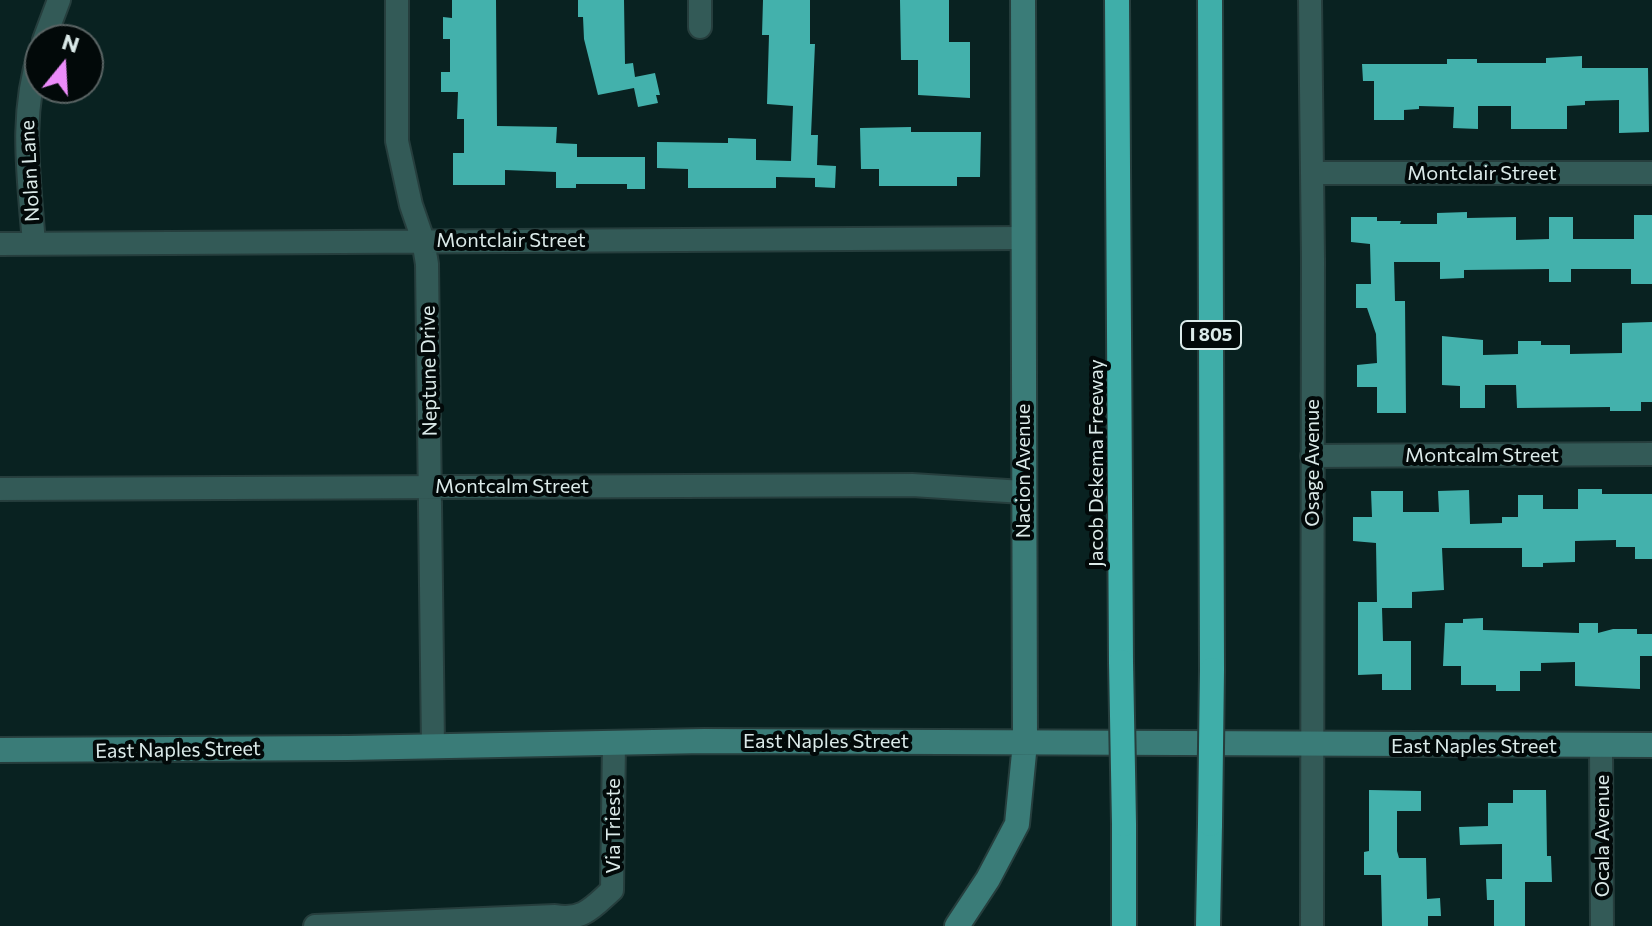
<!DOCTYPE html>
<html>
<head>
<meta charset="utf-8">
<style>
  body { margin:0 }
  #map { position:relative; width:1652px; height:926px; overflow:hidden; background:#092221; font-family:Commissioner,sans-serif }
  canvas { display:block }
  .north { position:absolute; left:24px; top:24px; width:80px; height:80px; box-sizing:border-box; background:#020909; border:2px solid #596363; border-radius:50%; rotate:18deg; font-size:22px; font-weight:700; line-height:32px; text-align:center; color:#dbeae9 }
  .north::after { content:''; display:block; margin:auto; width:28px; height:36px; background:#ec8cfa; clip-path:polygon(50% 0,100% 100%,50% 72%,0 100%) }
</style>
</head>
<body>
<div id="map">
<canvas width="1652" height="926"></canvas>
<div class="north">N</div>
</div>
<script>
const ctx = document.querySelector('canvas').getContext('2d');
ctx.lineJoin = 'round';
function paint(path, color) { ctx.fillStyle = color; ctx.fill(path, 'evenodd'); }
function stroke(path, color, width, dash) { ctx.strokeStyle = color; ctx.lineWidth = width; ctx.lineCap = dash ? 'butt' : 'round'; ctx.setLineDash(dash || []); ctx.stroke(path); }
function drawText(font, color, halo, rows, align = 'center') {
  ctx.font = font + ' Commissioner,sans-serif'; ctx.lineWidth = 8; ctx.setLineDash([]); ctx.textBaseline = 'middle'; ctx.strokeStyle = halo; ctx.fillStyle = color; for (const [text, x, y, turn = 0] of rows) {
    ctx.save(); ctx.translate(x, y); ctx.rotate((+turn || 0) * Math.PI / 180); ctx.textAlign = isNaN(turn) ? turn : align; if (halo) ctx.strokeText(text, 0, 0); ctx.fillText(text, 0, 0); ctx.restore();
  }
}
paint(new Path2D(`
  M 452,0 L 496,0 L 497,126 L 557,127 L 556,143 L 577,144 L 577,157 L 645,157 L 645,189 L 627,189 L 627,184 L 576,184 L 576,188 L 556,188 L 556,172 L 505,170 L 505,185 L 453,185 L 453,153 L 464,153 L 464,119 L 457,119 L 458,92 L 441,92 L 441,72 L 450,72 L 450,39 L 443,39 L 443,17 L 452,18 Z
  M 578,0 L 624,0 L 625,64 L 633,63 L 635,77 L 655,73 L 660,95 L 656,95 L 658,103 L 638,107 L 634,88 L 598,95 L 584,39 L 583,17 L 578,17 Z
  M 763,0 L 810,0 L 810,44 L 815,44 L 811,135 L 818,135 L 817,165 L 836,166 L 835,188 L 815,187 L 815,178 L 776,177 L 776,188 L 688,188 L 688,169 L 657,168 L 657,142 L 728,143 L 728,138 L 756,139 L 756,160 L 791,161 L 793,106 L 767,104 L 769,35 L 762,35 Z
  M 900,0 L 949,0 L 949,42 L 970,42 L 970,98 L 918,95 L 918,60 L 901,60 Z
  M 1582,56 L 1582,68 L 1648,68 L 1649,132 L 1619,133 L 1619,100 L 1585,101 L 1585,105 L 1567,106 L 1567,129 L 1511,129 L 1511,106 L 1478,106 L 1478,129 L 1453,128 L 1454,107 L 1419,106 L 1419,109 L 1404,110 L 1404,120 L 1374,120 L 1374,81 L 1363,81 L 1362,64 L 1447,64 L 1447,59 L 1477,59 L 1477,63 L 1546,63 L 1546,58 Z
  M 911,127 L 911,132 L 981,132 L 980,177 L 957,177 L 957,186 L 879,186 L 879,169 L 861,169 L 860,128 Z
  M 1467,212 L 1467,218 L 1516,217 L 1516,240 L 1549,239 L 1549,217 L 1573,217 L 1573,239 L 1634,239 L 1634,215 L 1652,215 L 1652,284 L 1631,284 L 1631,269 L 1571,269 L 1571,282 L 1549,282 L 1549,269 L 1464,270 L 1464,278 L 1440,279 L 1440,262 L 1394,262 L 1395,301 L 1405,301 L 1406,413 L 1377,413 L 1377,387 L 1357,387 L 1357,365 L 1377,363 L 1376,334 L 1367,308 L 1356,308 L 1356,284 L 1371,284 L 1370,244 L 1351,242 L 1351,217 L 1377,217 L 1377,221 L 1401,221 L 1400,224 L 1437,224 L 1437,213 Z
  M 1652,322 L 1652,402 L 1641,402 L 1641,411 L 1610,411 L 1610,407 L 1517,408 L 1516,385 L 1485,385 L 1485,408 L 1460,408 L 1460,386 L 1442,385 L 1442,336 L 1483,340 L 1483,355 L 1518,354 L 1518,341 L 1541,341 L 1541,345 L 1570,345 L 1570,354 L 1622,353 L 1622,323 Z
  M 1578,489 L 1602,489 L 1602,494 L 1652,494 L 1652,559 L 1635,559 L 1635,547 L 1616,547 L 1616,540 L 1575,541 L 1575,562 L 1543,563 L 1543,567 L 1522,567 L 1522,548 L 1442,548 L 1444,590 L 1412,592 L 1412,608 L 1382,608 L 1383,641 L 1411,641 L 1411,690 L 1382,690 L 1382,674 L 1358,675 L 1358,602 L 1377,602 L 1376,543 L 1353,541 L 1353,517 L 1372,517 L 1371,491 L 1403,491 L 1403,512 L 1439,512 L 1438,491 L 1469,490 L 1470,524 L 1502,523 L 1502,517 L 1518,517 L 1518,495 L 1543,495 L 1543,509 L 1578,509 Z
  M 1483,618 L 1483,630 L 1579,633 L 1579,623 L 1598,623 L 1598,633 L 1613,629 L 1637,629 L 1637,634 L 1652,634 L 1652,656 L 1640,656 L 1640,689 L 1575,686 L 1575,662 L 1541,663 L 1541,671 L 1520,671 L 1520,691 L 1496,691 L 1496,685 L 1461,685 L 1461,666 L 1443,666 L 1445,623 L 1463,623 L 1463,619 Z
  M 1369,790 L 1421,791 L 1421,811 L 1397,811 L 1397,851 L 1399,858 L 1426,858 L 1427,899 L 1440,898 L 1441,916 L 1428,916 L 1428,926 L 1382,926 L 1381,875 L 1364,875 L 1364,852 L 1369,851 Z
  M 1513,790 L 1546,790 L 1547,856 L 1551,856 L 1552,882 L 1525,882 L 1525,926 L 1494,926 L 1494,900 L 1487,900 L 1486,879 L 1502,879 L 1502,844 L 1460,845 L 1459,827 L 1488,826 L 1488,803 L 1513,803 Z`), '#43b1ac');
const street = new Path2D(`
  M 397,0 L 397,141 L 411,205 L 423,240 L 427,264 L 433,747
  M 1310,0 L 1313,259 L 1312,926
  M 700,27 L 700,0
  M 44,40 L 59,0
  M 1312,173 L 1652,173
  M 0,244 L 1023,238
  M 34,244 C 29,177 19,116 40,51
  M 1312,456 L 1652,454
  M 0,489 L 912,485 L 1023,492
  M 1601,746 L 1602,926
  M 315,926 L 555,916 C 583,921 593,907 612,890 L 614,743`);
const secondary = new Path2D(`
  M 0,750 L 348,748 L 704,741 L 1652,745
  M 957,926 L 988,879 L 1017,824 L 1025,743 L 1023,0`);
const highway = new Path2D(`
  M 1117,0 L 1121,662
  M 1210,0 L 1212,670
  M 1124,824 L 1124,926
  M 1208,926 L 1210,824`);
stroke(street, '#263e3d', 26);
stroke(secondary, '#263e3d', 28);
stroke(highway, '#263e3d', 28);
stroke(street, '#335a57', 22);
stroke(secondary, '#3a7c78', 24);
stroke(highway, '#3faea9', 24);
const highwayBridge = new Path2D(`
  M 1121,662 L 1124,824
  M 1210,824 L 1212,670`);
stroke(highwayBridge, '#263e3d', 28, []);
stroke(highwayBridge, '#3faea9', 24);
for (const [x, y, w] of [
  [1211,335,60]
]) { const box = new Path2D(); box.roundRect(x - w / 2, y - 14, w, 28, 6); ctx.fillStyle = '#020909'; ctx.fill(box); stroke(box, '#dbeae9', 2); }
drawText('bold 18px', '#dbeae9', null, [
  ["I 805",1211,335]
]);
drawText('20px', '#dbeae9', '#020909', [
  ["Nolan Lane",30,171,-93],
  ["Montclair Street",1482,173],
  ["Montclair Street",511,240],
  ["Neptune Drive",429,371,-91],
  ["Montcalm Street",1482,455],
  ["Jacob Dekema Freeway",1096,463,-90],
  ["Osage Avenue",1312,463,-90],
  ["Nacion Avenue",1023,471,-90],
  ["Montcalm Street",512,486],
  ["East Naples Street",826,741],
  ["East Naples Street",1474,746],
  ["East Naples Street",178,750,-1],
  ["Via Trieste",613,826,-90],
  ["Ocala Avenue",1602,836,-90]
]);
</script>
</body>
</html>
